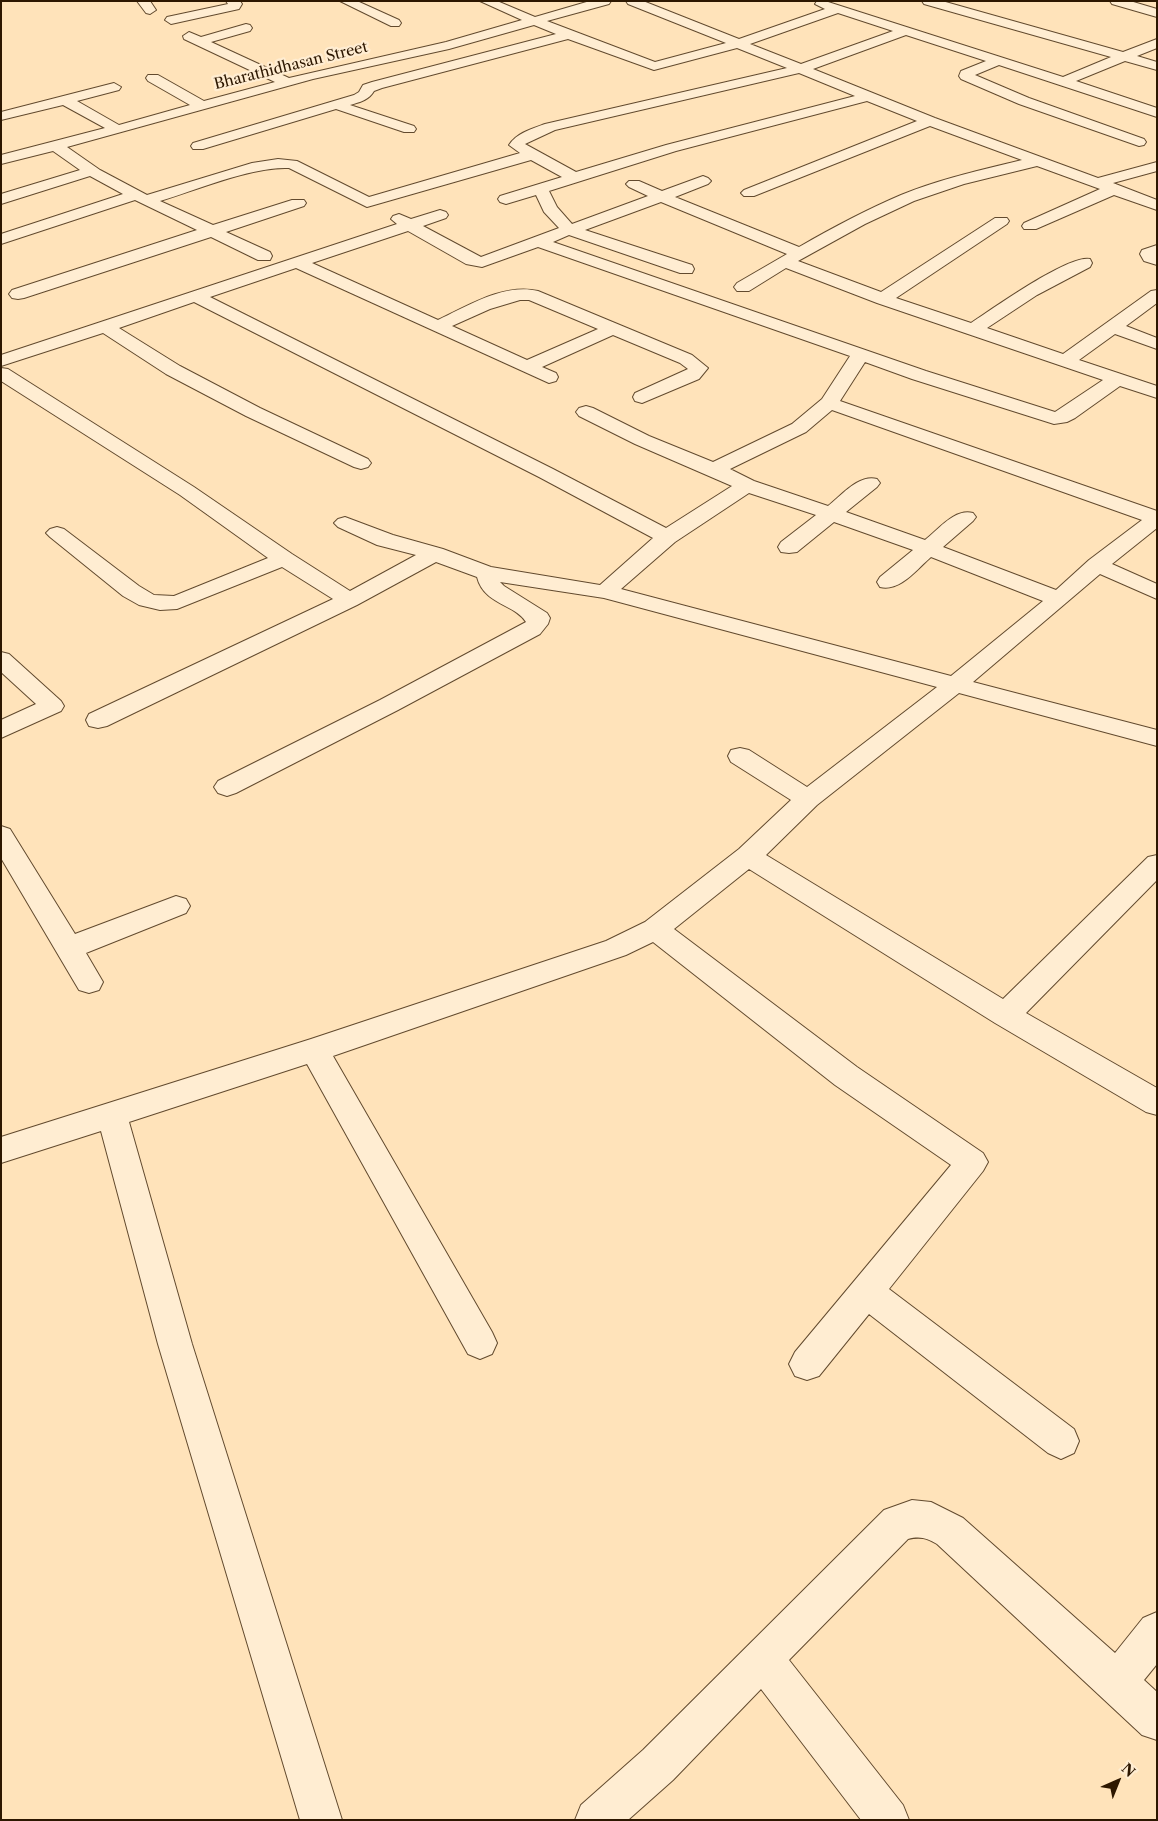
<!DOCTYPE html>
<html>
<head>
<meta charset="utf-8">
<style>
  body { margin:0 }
  #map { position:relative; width:1158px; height:1821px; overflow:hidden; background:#ffe3ba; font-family:"Libre Caslon Text",serif }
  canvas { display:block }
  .frame { position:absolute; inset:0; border:2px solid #2d1700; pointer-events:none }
  .north { position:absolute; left:1093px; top:1756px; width:50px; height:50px; -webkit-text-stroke:4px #ffedd2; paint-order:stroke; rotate:44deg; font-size:14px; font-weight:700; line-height:20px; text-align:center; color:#2d1700 }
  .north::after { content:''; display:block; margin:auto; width:18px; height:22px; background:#2d1700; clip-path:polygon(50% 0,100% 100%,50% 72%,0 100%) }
</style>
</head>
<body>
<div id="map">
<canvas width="1158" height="1821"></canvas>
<div class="frame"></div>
<div class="north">N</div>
</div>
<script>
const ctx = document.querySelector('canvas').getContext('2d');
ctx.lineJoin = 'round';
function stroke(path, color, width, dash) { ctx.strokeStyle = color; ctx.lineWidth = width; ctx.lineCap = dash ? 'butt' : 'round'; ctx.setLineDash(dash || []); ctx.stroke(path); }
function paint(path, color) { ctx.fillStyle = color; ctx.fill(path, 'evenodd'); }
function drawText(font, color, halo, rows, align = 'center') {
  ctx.font = font + ' "Libre Caslon Text",serif'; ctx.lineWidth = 4.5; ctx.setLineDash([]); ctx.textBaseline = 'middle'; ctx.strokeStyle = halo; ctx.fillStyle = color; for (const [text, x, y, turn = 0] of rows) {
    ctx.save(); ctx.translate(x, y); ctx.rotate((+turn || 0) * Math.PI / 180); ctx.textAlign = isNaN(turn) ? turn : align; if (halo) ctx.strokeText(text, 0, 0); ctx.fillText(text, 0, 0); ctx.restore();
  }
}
const minor = new Path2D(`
  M 137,1 L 150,1 L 156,10 L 150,14 L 146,13 Z
  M 226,1 L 240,1 L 242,4 L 239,9 L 171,24 L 165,20 L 167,17 L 228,4 Z
  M 340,1 L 357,1 L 399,20 L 401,23 L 399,26 L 391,26 Z
  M 480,1 L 497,1 L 535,17 L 590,1 L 611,1 L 609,4 L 547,21 L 655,62 L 726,43 L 628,4 L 626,1 L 643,1 L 739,39 L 825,9 L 815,4 L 817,1 L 825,1 L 1063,77 L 1111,57 L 924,4 L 922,1 L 942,1 L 1123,52 L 1157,39 L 1157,48 L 1137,56 L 1157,62 L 1157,70 L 1125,61 L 1076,81 L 1157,108 L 1157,117 L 999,65 L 975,75 L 1029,98 L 1144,139 L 1146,142 L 1144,145 L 1139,146 L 1019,104 L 961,79 L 959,76 L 961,71 L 986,61 L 906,35 L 813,69 L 935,118 L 1098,178 L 1157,162 L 1157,171 L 1113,183 L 1157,200 L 1157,210 L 1114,195 L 1036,229 L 1024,229 L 1022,226 L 1024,223 L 1100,189 L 1037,166 L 964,184 L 914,201 L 865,224 L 798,261 L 881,292 L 995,218 L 1007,218 L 1009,221 L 1007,224 L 896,298 L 971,323 C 991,310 1069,254 1090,259 L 1092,263 L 1090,267 L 1037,295 L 987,328 L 1063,354 L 1151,291 L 1157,290 L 1157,303 L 1126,326 L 1157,338 L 1157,349 L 1115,334 L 1079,360 L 1157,386 L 1157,398 L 1120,386 L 1075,418 L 1067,422 L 1054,424 L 912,379 L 865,362 L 840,401 L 1157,511 L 1157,528 L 1112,564 L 1157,584 L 1157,599 L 1100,574 L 973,682 L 1157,730 L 1157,746 L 959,693 L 817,805 L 766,855 L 1003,999 L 1148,857 L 1157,855 L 1157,880 L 1026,1013 L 1157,1088 L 1157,1115 L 1146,1112 L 995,1023 L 749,869 L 674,929 L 857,1067 L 983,1153 L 988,1162 L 983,1171 L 889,1289 L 1074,1429 L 1079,1441 L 1074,1453 L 1061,1459 L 1048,1453 L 869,1314 L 819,1376 L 807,1380 L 795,1376 L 789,1364 L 795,1352 L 951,1165 L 835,1085 L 653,942 L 626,955 L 333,1056 L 492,1332 L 497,1343 L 492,1354 L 480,1359 L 468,1354 L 307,1064 L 129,1122 L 192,1344 L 342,1820 L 300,1820 L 158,1344 L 101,1131 L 1,1163 L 1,1137 L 311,1039 L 606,941 L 645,922 L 739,849 L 791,800 L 731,762 L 728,756 L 731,750 L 740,748 L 749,750 L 807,787 L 937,687 L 604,598 L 500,582 L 504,586 L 547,613 L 550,618 L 548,624 L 540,634 L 398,710 L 236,793 L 227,796 L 218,793 L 214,787 L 218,781 L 380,700 L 526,622 C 515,604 484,605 477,577 L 436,562 L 357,605 L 107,726 L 98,728 L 89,726 L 86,720 L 89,714 L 333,599 L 282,567 L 177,609 L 160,610 L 139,605 L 123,596 L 50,537 L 46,533 L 50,529 L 57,527 L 64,529 L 139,586 L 154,595 L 174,596 L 268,558 L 180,495 L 1,381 L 1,368 L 8,369 L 194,487 L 292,554 L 350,591 L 416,555 L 377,545 L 338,527 L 334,523 L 338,519 L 345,517 L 393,535 L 443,549 L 491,567 L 600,585 L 653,538 L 539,477 L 194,302 L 119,328 L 180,366 L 260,408 L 368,459 L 371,463 L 368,467 L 361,469 L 354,467 L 246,416 L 166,374 L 103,333 L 1,366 L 1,355 L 397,224 L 391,219 L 393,216 L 399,214 L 411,219 L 440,210 L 446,212 L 448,215 L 446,218 L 423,226 L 481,257 L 559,228 L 544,212 L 536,195 L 506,204 L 500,202 L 498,199 L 500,196 L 562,177 L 531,160 L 367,207 L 289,168 C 253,166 196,190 160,201 L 213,225 L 292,200 L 304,200 L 306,203 L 304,206 L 226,232 L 270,252 L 272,256 L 270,260 L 258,260 L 211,237 L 24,298 L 18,299 L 12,298 L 9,294 L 12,290 L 197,230 L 135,200 L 1,244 L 1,234 L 123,194 L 90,176 L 1,204 L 1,194 L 80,170 L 53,151 L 1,164 L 1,155 L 105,128 L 63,105 L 1,120 L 1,112 L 114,83 L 121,87 L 119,90 L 77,101 L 119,125 L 190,105 L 148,81 L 146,78 L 148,75 L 158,75 L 204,101 L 275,82 L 184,39 L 183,36 L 189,32 L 201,37 L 246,24 L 250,25 L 252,28 L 250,31 L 211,42 L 289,78 L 446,42 L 522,20 ZM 838,13 L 893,31 L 801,64 L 750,44 ZM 534,25 L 556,34 L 372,82 L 363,85 L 359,92 L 354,95 L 193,143 L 191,146 L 193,149 L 203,149 L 336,109 L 404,132 L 414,132 L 416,129 L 414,126 L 350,105 C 360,102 369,100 374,91 L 382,88 L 568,39 L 654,70 L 737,48 L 787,68 L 545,124 C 531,129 517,133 509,145 L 520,153 L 369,197 L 297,161 L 278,159 L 252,163 L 147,195 L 100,170 L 67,147 L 313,79 L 449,49 ZM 799,73 L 855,96 L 666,145 L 576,172 L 525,144 L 555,130 ZM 867,101 L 917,121 L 744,190 L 741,193 L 744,196 L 754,196 L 930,126 L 1022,160 C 981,170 940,179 901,195 C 866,210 832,228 799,247 L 675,197 L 708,184 L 711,181 L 708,178 L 703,176 L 662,191 L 639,181 L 629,181 L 626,184 L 629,187 L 648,196 L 572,224 L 557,207 L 549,191 L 676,151 ZM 661,202 L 787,254 L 737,283 L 734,287 L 737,291 L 749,291 L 786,268 L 877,303 L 1103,380 L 1055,412 L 926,371 L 553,242 L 569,235 L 680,273 L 692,273 L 694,269 L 692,265 L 585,230 ZM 408,231 L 466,264 L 482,267 L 538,247 L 850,356 L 822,399 L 792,424 L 713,462 L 649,436 L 593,408 L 586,406 L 579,408 L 576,412 L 579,416 L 635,444 L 732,486 L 666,528 L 553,469 L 210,297 L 296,268 L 549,383 L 556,381 L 558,377 L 556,373 L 542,367 L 613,335 L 680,363 L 688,369 L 635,393 L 633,397 L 635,401 L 642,403 L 699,379 L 708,368 L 692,355 L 538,291 C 504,283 468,306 438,320 L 312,263 ZM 520,300 L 529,300 L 598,329 L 527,360 L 452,326 L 490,309 ZM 832,410 L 1142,520 L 1089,560 L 1056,590 L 943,547 L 973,521 L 976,517 L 973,513 C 955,508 939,529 925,540 L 846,512 L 877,487 L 880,483 L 877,479 C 859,474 842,495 828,506 L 754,481 L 730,469 L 806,432 ZM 749,493 L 816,515 L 781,542 L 778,547 L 781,552 L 789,553 L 797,552 L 834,522 L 913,550 L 880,577 L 877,582 L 880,587 C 900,592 917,569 931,557 L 1043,601 L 951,676 L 621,589 L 675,542 Z
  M 1110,1 L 1130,1 L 1157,9 L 1157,17 L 1112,4 Z
  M 1157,245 L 1157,265 L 1144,261 L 1140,254 L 1142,250 Z
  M 1,652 L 9,654 L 61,701 L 64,706 L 61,711 L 1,738 L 1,720 L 36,704 L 1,672 Z
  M 1,826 L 10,829 L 75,934 L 176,896 L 186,899 L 190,906 L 186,913 L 86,953 L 103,982 L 99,990 L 89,993 L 79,990 L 1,858 Z
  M 912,1500 L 931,1502 L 963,1518 L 1115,1653 L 1143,1618 L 1157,1612 L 1157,1664 L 1144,1680 L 1157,1692 L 1157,1740 L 1142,1735 L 937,1544 C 927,1538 920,1536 908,1539 L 789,1660 L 903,1805 L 909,1820 L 861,1820 L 761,1689 L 673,1780 L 628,1820 L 575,1820 L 581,1805 L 643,1750 L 884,1510 Z`);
stroke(minor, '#624a2e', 2);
paint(minor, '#ffedd2');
drawText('15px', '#2d1700', '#ffedd2', [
  ["Bharathidhasan Street",291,66,-14]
]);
</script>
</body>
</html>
